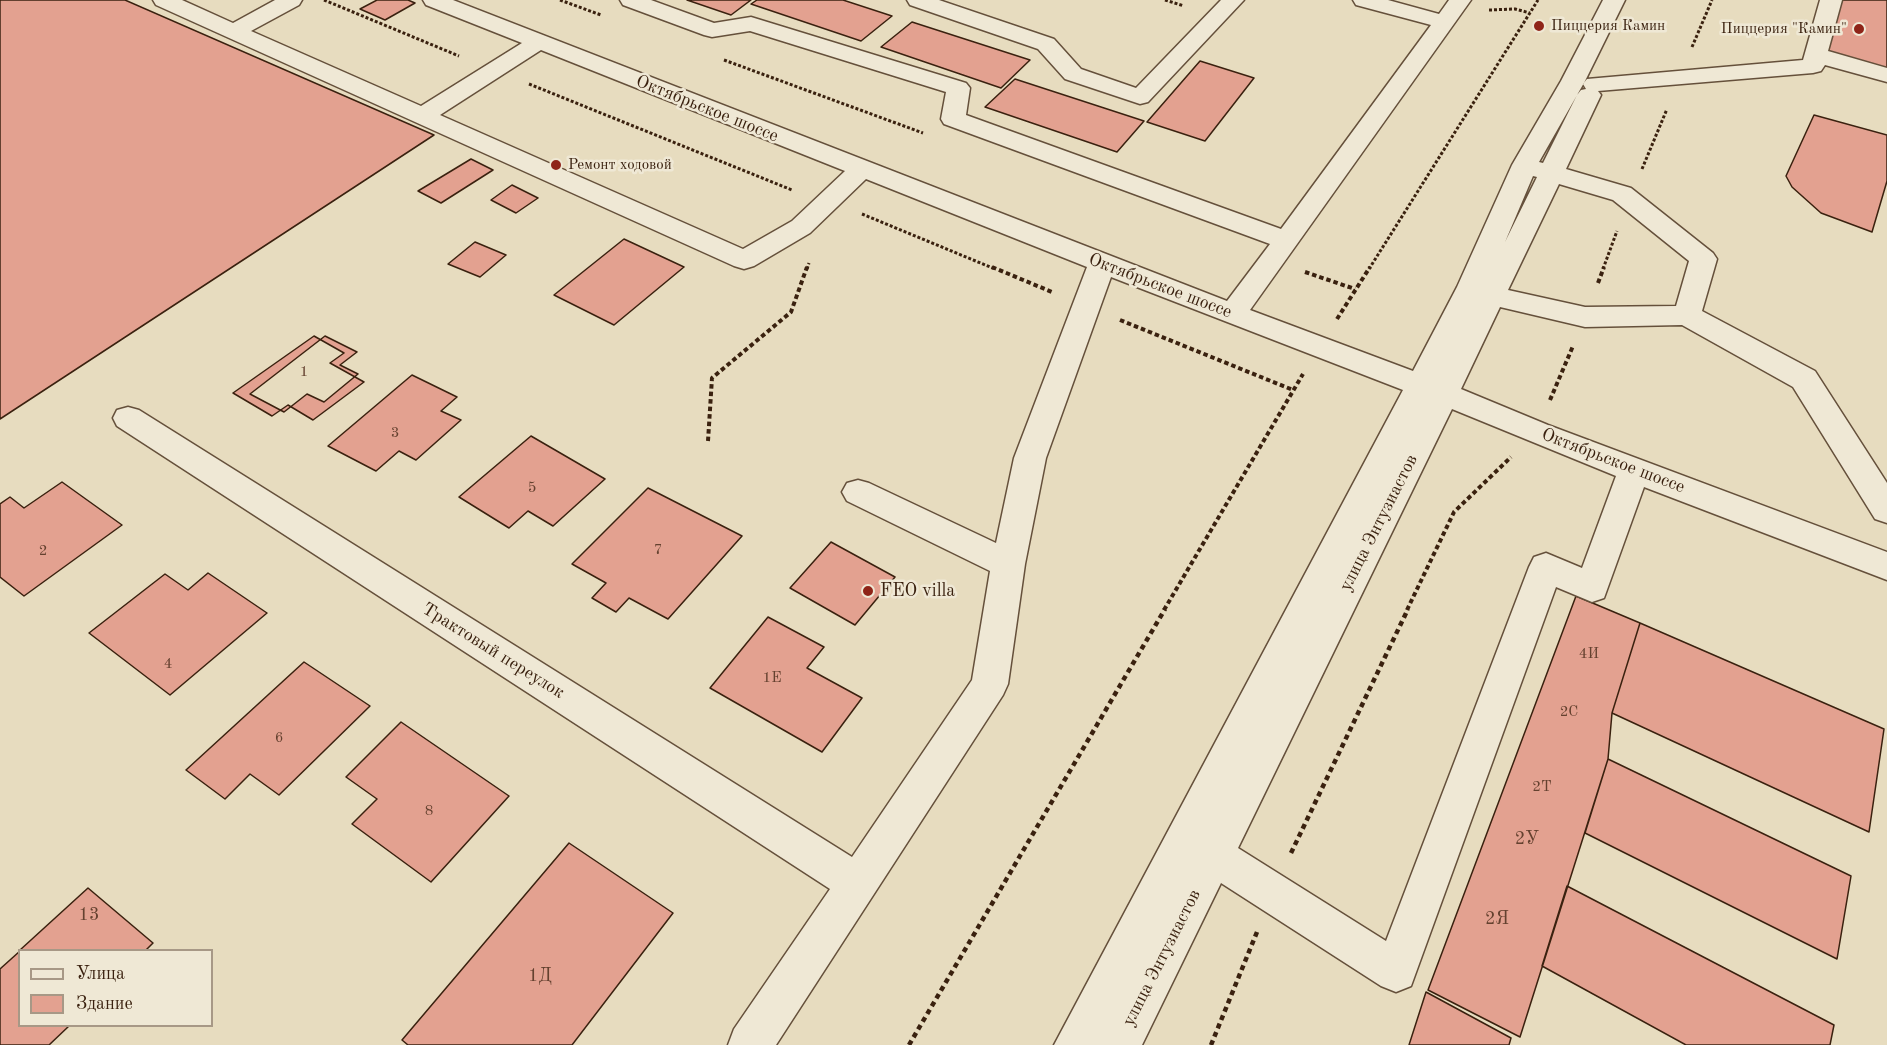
<!DOCTYPE html>
<html>
<head>
<meta charset="utf-8">
<style>
  body { margin:0 }
  #map { position:relative; width:1887px; height:1045px; overflow:hidden; background:#e7dcbf; font-family:"Old Standard TT",serif }
  canvas { display:block }
  .legend { position:absolute; left:18px; top:949px; width:195px; height:78px; box-sizing:border-box; background:#efe8d5; border:2px solid #a79886; margin:0; padding:8px 10px; list-style:none; font-size:18px; color:#3a210f }
  .legend li { display:flex; align-items:center; gap:12px; height:30px }
  .legend b { width:30px; border:2px solid #a79886 }
</style>
</head>
<body>
<div id="map">
<canvas width="1887" height="1045"></canvas>
<ul class="legend">
<li><b style="height:8px;background:#efe8d5"></b>Улица</li>
<li><b style="height:16px;background:#e3a190"></b>Здание</li>
</ul>
</div>
<script>
const ctx = document.querySelector('canvas').getContext('2d');
ctx.lineJoin = 'round';
function paint(path, color) { ctx.fillStyle = color; ctx.fill(path, 'evenodd'); }
function stroke(path, color, width, dash) { ctx.strokeStyle = color; ctx.lineWidth = width; ctx.lineCap = dash ? 'butt' : 'round'; ctx.setLineDash(dash || []); ctx.stroke(path); }
function drawText(font, color, halo, rows, align = 'center') {
  ctx.font = font + ' "Old Standard TT",serif'; ctx.lineWidth = 5; ctx.setLineDash([]); ctx.textBaseline = 'middle'; ctx.strokeStyle = halo; ctx.fillStyle = color; for (const [text, x, y, turn = 0] of rows) {
    ctx.save(); ctx.translate(x, y); ctx.rotate((+turn || 0) * Math.PI / 180); ctx.textAlign = isNaN(turn) ? turn : align; if (halo) ctx.strokeText(text, 0, 0); ctx.fillText(text, 0, 0); ctx.restore();
  }
}
const building = new Path2D(`
  M 0,0 L 125,0 L 434,135 L 0,419 Z
  M 377,0 L 408,0 L 415,3 L 385,20 L 360,9 Z
  M 687,0 L 751,0 L 731,15 Z
  M 757,0 L 843,0 L 892,16 L 861,41 L 751,4 Z
  M 1840,0 L 1887,0 L 1887,74 L 1823,57 Z
  M 912,22 L 1030,60 L 1001,88 L 881,47 Z
  M 1200,61 L 1254,78 L 1205,141 L 1147,122 Z
  M 1015,79 L 1144,121 L 1117,152 L 985,107 Z
  M 1814,115 L 1887,135 L 1887,181 L 1872,232 L 1821,213 L 1792,187 L 1786,176 Z
  M 471,159 L 493,170 L 441,203 L 418,191 Z
  M 512,185 L 538,198 L 516,213 L 491,200 Z
  M 624,239 L 684,267 L 614,325 L 554,295 Z
  M 475,242 L 506,255 L 480,277 L 448,264 Z
  M 314,336 L 344,353 L 330,363 L 364,382 L 313,420 L 288,405 L 272,416 L 233,393 Z
  M 325,336 L 357,352 L 340,365 L 358,374 L 324,402 L 307,394 L 284,412 L 250,394 Z
  M 412,375 L 457,397 L 441,411 L 461,420 L 416,460 L 399,451 L 376,471 L 328,446 Z
  M 531,436 L 605,479 L 553,526 L 528,511 L 509,528 L 459,497 Z
  M 62,482 L 122,525 L 24,596 L 0,577 L 0,504 L 10,497 L 24,508 Z
  M 648,488 L 742,536 L 668,619 L 629,598 L 616,612 L 592,598 L 606,583 L 572,564 Z
  M 831,542 L 895,577 L 855,625 L 790,588 Z
  M 208,573 L 267,613 L 170,695 L 89,633 L 165,574 L 188,590 Z
  M 1576,596 L 1640,623 L 1612,713 L 1608,759 L 1520,1037 L 1428,990 Z
  M 768,617 L 824,647 L 807,668 L 862,698 L 822,752 L 710,688 Z
  M 1640,623 L 1884,729 L 1869,832 L 1612,713 Z
  M 304,662 L 370,706 L 279,795 L 250,774 L 225,799 L 186,770 Z
  M 401,722 L 509,796 L 431,882 L 352,824 L 377,799 L 346,777 Z
  M 1608,759 L 1851,876 L 1837,959 L 1585,833 Z
  M 569,843 L 673,913 L 572,1045 L 408,1045 L 402,1040 Z
  M 1567,886 L 1834,1025 L 1830,1045 L 1686,1045 L 1542,966 Z
  M 88,888 L 153,943 L 146,950 L 20,950 Z
  M 20,951 L 20,1026 L 69,1026 L 49,1045 L 0,1045 L 0,969 Z
  M 1426,992 L 1511,1038 L 1509,1045 L 1409,1045 Z`);
paint(building, '#e3a190');
stroke(building, '#3a210f', 1.5);
const minor = new Path2D(`
  M 153,0 L 182,0 L 233,23 L 275,0 L 302,0 L 299,5 L 251,31 L 421,106 L 522,43 L 426,5 L 423,0 L 453,0 L 1227,301 L 1270,244 L 944,124 L 941,119 L 946,92 L 750,31 L 712,37 L 704,35 L 623,5 L 620,0 L 651,0 L 714,23 L 751,17 L 966,83 L 970,88 L 966,115 L 1281,229 L 1431,25 L 1356,5 L 1353,0 L 1388,0 L 1439,14 L 1449,0 L 1471,0 L 1250,310 L 1413,371 L 1457,287 L 1512,165 L 1561,81 L 1603,0 L 1625,0 L 1585,81 L 1539,162 L 1543,163 L 1577,95 L 1581,90 L 1586,89 L 1583,84 L 1587,79 L 1803,60 L 1820,0 L 1842,0 L 1828,51 L 1887,68 L 1887,82 L 1825,65 L 1821,71 L 1813,73 L 1598,91 L 1601,95 L 1566,169 L 1631,188 L 1713,253 L 1717,259 L 1702,311 L 1815,371 L 1887,483 L 1887,523 L 1875,519 L 1793,387 L 1682,325 L 1585,327 L 1500,307 L 1461,389 L 1548,425 L 1887,552 L 1887,580 L 1644,487 L 1604,598 L 1592,602 L 1556,587 L 1411,986 L 1396,992 L 1381,986 L 1221,883 L 1142,1045 L 1054,1045 L 1403,390 L 1111,277 L 1046,458 L 1025,564 L 1008,684 L 1003,695 L 776,1045 L 728,1045 L 734,1029 L 830,889 L 117,426 L 113,418 L 117,410 L 128,407 L 139,410 L 852,857 L 972,680 L 990,571 L 847,501 L 842,492 L 847,483 L 858,480 L 869,483 L 996,543 L 1014,458 L 1087,267 L 866,179 L 810,233 L 754,266 L 744,269 L 734,266 L 156,5 ZM 541,50 L 845,171 L 792,221 L 743,249 L 440,115 ZM 1533,176 L 1537,177 L 1505,242 ZM 1559,184 L 1613,200 L 1689,261 L 1676,306 L 1585,307 L 1508,290 ZM 1452,409 L 1616,476 L 1582,568 L 1546,553 L 1534,557 L 1529,567 L 1386,941 L 1238,848 Z
  M 907,0 L 939,0 L 1054,39 L 1081,69 L 1136,88 L 1221,0 L 1244,0 L 1148,102 L 1140,104 L 1065,79 L 1038,49 L 910,5 Z`);
stroke(minor, '#65503b', 3);
stroke(new Path2D(`
  M 324,0 L 459,56
  M 560,0 L 601,15
  M 1165,0 L 1184,6
  M 1489,10 L 1515,9 L 1530,13
  M 1692,47 L 1712,0
  M 724,60 L 923,133
  M 529,84 L 792,190
  M 1642,169 L 1667,109
  M 862,214 L 995,269
  M 807,269 L 809,263
  M 1369,269 L 1538,0
  M 1603,269 L 1617,231`), '#3a210f', 3, [3, 2]);
stroke(new Path2D(`
  M 992,267 L 1052,292
  M 1305,272 L 1355,289
  M 1598,283 L 1604,267
  M 1337,319 L 1370,267
  M 1120,320 L 1293,390
  M 1550,400 L 1573,346
  M 708,441 L 712,378 L 791,312 L 807,267
  M 1164,610 L 1303,374
  M 1407,610 L 1454,512 L 1511,457`), '#3a210f', 4, [4.5, 3]);
stroke(new Path2D(`
  M 1291,853 L 1408,609
  M 909,1045 L 1165,609
  M 1211,1045 L 1257,932`), '#3a210f', 4.5, [5, 4]);
paint(minor, '#efe8d5');
for (const [x, y, r, color] of [
  [1539,26,6,"#8f2418"],
  [1859,29,6,"#8f2418"],
  [556,165,6,"#8f2418"],
  [868,591,6,"#8f2418"]
]) { const dot = new Path2D(); dot.arc(x, y, r, 0, 2 * Math.PI); ctx.fillStyle = color; ctx.fill(dot); stroke(dot, '#efe8d5', 2); }
drawText('15px', '#3a210f', '#efe8d5', [
  ["Пиццерия Камин",1551,26],
  ["Пиццерия \"Камин\"",1847,29,"right"],
  ["Ремонт ходовой",568,165]
], 'left');
drawText('15px', '#64412f', null, [
  ["1",304,372],
  ["3",395,433],
  ["5",532,488],
  ["7",658,550],
  ["2",43,551],
  ["4И",1589,654],
  ["4",168,664],
  ["1Е",772,678],
  ["2С",1569,712],
  ["6",279,738],
  ["2Т",1542,787],
  ["8",429,811]
]);
drawText('18px', '#3a210f', '#efe8d5', [
  ["Октябрьское шоссе",707,109,22],
  ["Октябрьское шоссе",1160,286,21],
  ["Октябрьское шоссе",1613,461,21],
  ["улица Энтузиастов",1379,523,-63],
  ["Трактовый переулок",493,651,32],
  ["улица Энтузиастов",1162,958,-63]
]);
drawText('18px', '#3a210f', '#efe8d5', [
  ["FEO villa",880,591]
], 'left');
drawText('18px', '#64412f', null, [
  ["2У",1527,839],
  ["13",89,915],
  ["2Я",1497,919],
  ["1Д",540,976]
]);
</script>
</body>
</html>
